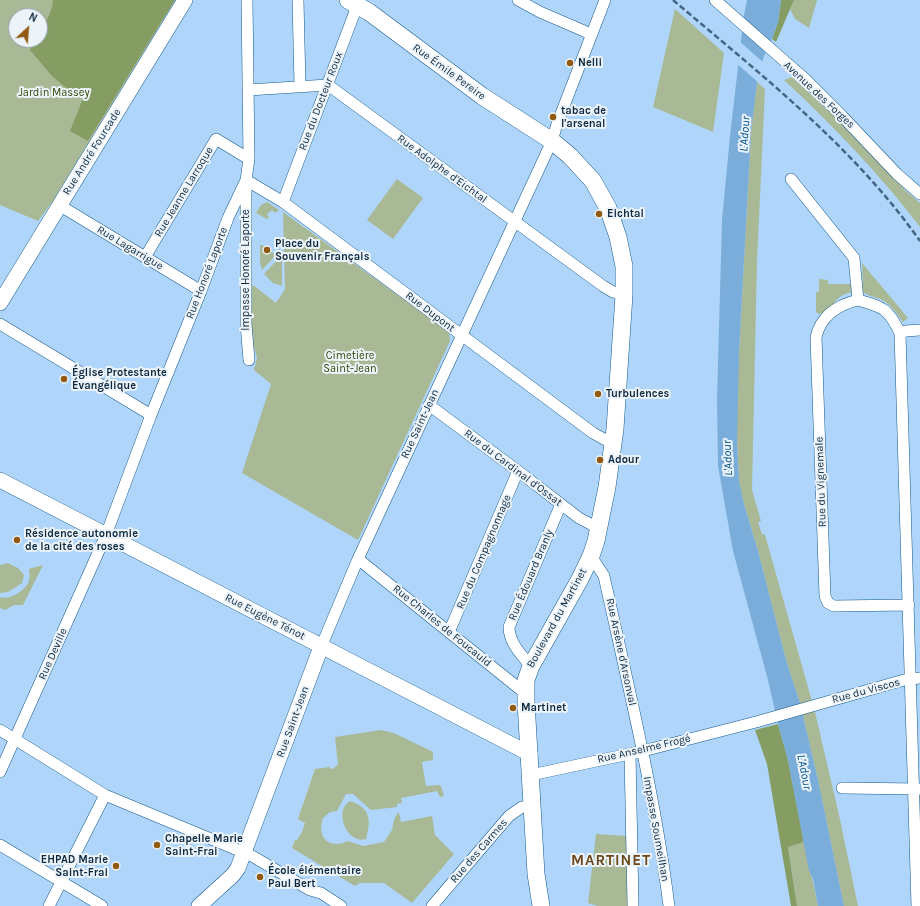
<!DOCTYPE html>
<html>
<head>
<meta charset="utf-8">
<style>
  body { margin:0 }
  #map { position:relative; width:920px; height:906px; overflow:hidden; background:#afd6fa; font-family:Karla,sans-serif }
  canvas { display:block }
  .north { position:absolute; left:8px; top:8px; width:40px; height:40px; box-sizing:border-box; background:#ecf3f9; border:1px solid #93a2af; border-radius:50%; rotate:26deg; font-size:11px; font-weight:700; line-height:16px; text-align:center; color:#0d2940 }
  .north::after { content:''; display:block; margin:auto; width:14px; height:18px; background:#915a10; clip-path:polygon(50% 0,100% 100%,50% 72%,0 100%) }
</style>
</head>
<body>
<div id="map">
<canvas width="920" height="906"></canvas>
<div class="north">N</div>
</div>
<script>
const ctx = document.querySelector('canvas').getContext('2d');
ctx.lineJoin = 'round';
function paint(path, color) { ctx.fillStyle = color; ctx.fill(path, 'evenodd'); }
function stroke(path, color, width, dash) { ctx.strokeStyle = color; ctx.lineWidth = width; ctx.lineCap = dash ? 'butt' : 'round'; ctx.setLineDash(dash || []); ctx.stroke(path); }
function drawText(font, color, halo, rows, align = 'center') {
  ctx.font = font + ' Karla,sans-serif'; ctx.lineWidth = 4; ctx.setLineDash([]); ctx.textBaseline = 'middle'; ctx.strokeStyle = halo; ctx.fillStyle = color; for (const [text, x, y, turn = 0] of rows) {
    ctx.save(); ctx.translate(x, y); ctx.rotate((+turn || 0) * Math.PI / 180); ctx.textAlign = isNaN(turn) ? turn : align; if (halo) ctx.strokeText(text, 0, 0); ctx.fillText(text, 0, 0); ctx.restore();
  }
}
paint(new Path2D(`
  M 0,0 L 175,0 L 53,201 L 38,221 L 0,205 ZM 16,16 L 40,16 L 40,40 L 16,40 Z
  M 794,0 L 817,0 L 809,28 L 795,19 L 790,9 Z
  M 675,9 L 724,53 L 713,132 L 653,107 Z
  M 792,77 L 845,126 L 905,190 L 920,203 L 920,227 C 879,173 833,126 784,80 Z
  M 757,82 L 765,89 L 757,261 L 752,490 L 761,521 L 758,522 L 762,534 L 765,535 L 815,712 L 839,815 L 858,906 L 844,906 L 818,780 L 800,703 L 786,660 L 758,551 L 744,504 L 739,481 L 736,418 L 739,352 L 751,132 Z
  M 397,179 L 423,198 L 393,239 L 367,220 Z
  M 267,202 L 279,210 L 275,213 L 272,210 L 267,214 L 269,218 L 267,219 L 256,213 L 261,205 Z
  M 283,212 L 449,332 L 450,341 L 358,540 L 242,473 L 271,384 L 254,370 L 257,357 L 252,341 L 251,288 L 253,285 L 276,303 L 285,289 Z
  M 260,245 L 262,245 L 276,255 L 262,270 L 260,262 Z
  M 280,257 L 282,259 L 282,286 L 273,283 L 264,274 Z
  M 862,263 L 908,318 L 903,322 C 897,314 890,303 880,299 C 873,296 868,296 863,292 Z
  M 819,279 L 828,280 L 828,284 L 852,284 L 853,292 C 848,293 844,294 840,297 C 833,302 829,312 819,314 L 816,312 L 816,292 L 819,292 Z
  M 8,563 L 18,568 L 24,575 L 22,583 L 8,592 L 0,593 L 0,565 Z
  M 43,565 L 23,605 L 14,605 L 5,610 L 0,608 L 0,597 C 9,600 21,593 27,585 C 30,580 30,575 29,569 Z
  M 381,730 L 394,733 L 433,752 L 433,760 L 422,762 L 426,786 L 439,785 L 441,786 L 444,796 L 440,797 L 437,791 L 401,798 L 402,803 L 397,804 L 397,807 L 371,810 L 353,794 L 346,794 L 337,811 L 330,812 L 323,818 C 316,837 329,850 348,841 L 363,846 L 384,842 L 392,830 L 394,820 L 397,814 L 399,813 L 401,822 L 432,816 L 435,835 L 454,854 L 412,903 L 384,883 L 360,883 L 355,886 L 292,848 L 295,840 L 297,840 L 302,832 L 305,823 L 298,819 L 315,769 L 330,767 L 330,769 L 335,768 L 335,766 L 338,765 L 335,737 Z
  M 350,801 C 371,808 371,820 366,839 C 347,845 333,810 350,801 Z
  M 596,834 L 628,836 L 629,906 L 598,906 L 588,903 Z
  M 804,842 C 808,864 814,884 818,906 L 797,906 L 788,846 Z`), '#a9b995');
paint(new Path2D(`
  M 53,0 L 175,0 L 88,141 L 70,131 L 84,96 L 65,87 L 52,76 L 30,50 L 35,40 L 40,40 C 40,26 53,15 53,0 Z
  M 781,0 L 794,0 L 776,42 L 772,39 L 778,22 Z
  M 778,724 L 788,760 L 804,842 L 788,847 L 797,906 L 791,906 L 767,764 L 755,730 Z`), '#859d63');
paint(new Path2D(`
  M 747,0 L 781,0 L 778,22 L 772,39 L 764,56 L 757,82 L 751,132 L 739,352 L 737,443 L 739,481 L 744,504 L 758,551 L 786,660 L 800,703 L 818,780 L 844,906 L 818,906 L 813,879 L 809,871 L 788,760 L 778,724 L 768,680 L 733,551 L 718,466 L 717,399 L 722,220 L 730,136 L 744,15 Z`), '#7baddb');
paint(new Path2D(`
  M 739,41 L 764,63 L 759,83 L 736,63 Z`), '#afd6fa');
const street = new Path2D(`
  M 298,0 L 300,86
  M 518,0 L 540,12 L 591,34
  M 715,0 L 805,79 L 843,117 L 897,174 L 920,194
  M 248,90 L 328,85 L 603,286 L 613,292 L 624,295
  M 791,179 L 854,258 L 858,300 C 837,305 821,316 816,337 L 825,596 L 828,603 L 834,606 L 909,605
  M 246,180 L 283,202 L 593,433 L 613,444
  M 246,185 L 246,324 L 249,360
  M 283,202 L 359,1
  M 59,205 L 201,291
  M 145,257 L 216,139 L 249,159
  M 858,300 C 883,307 888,308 900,333 L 917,906
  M 0,324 L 151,415
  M 900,333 L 906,331 L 920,330
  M 429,405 L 518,471 L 579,518 L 598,528
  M 591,556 L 604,576 C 628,685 655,795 669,906
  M 358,559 L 526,694
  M 449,632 L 518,471
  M 321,647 L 358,559 L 552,141 L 557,124 L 605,0
  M 531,666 C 521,655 509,642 509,627 L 561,504
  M 0,730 L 105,795 L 252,856 L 310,890 L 321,893 L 341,906
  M 630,754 L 633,905
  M 0,772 L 106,535 L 151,415 L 201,291 L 228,218 L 246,180 L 249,159 L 247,0
  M 531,775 L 643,751 L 756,722 L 904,680 L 920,678
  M 842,788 L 919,789
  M 0,845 L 102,906
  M 49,906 L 105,795
  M 432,906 L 509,816 L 522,807 L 533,806`);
const secondary = new Path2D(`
  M 0,303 L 185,0
  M 0,480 L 530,754
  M 199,906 L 233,875 L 238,868 L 321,647`);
const primary = new Path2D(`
  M 348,0 L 369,12 L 482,96 L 552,141 L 570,156 L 593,181 L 608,208 L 618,237 L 624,266 L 624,295 L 615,429 L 607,487 L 596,541 L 591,556 L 580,579 L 531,666 L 526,680 L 526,702 L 536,874 L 541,906`);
stroke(street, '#12588d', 12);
stroke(secondary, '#12588d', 16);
stroke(primary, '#12588d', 18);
stroke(street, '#fff', 11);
stroke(secondary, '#fff', 15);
stroke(primary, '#fff', 17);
stroke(new Path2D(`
  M 673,0 C 760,74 854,147 920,241`), '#456580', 2.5, [6, 3]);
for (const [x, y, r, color] of [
  [570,63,4,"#915a10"],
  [553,117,4,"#915a10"],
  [599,214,4,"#915a10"],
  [267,250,4,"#915a10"],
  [64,379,4,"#915a10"],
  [598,394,4,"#915a10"],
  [600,460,4,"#915a10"],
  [17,540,4,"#915a10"],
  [513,708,4,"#915a10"],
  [157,845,4,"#915a10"],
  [116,866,4,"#915a10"],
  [260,877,4,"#915a10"]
]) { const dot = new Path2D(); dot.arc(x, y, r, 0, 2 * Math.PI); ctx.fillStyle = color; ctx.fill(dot); stroke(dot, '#ecf3f9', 1.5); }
drawText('bold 11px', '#0d2940', '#ecf3f9', [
  ["Nelli",578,63],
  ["tabac de",561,111],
  ["l'arsenal",561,124],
  ["Eichtal",607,214],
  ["Place du",275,244],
  ["Souvenir Français",275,257],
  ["Église Protestante",72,373],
  ["Évangélique",72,386],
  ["Turbulences",606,394],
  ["Adour",608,460],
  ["Résidence autonomie",25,534],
  ["de la cité des roses",25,547],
  ["Martinet",521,708],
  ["Chapelle Marie",165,839],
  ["Saint-Frai",165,852],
  ["EHPAD Marie",108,860,"right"],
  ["Saint-Frai",108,873,"right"],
  ["École élémentaire",268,871],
  ["Paul Bert",268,884]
], 'left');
drawText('11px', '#0d2940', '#ecf3f9', [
  ["Rue Émile Pereire",449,72,36],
  ["Avenue des Forges",819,95,43],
  ["Rue du Docteur Roux",321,101,-69],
  ["Rue André Fourcade",92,152,-58],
  ["Rue Adolphe d'Eichtal",442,169,36],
  ["Rue Jeanne Larroque",184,192,-59],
  ["Rue Lagarrigue",130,248,31],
  ["Impasse Honoré Laporte",246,270,-90],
  ["Rue Honoré Laporte",207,273,-69],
  ["Rue Dupont",430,312,37],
  ["Rue Saint-Jean",420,424,-65],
  ["Rue du Cardinal d'Ossat",513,468,37],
  ["Rue du Vignemale",821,482,-92],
  ["Rue du Compagnonnage",484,552,-67],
  ["Rue Édouard Branly",531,575,-67],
  ["Rue Eugène Ténot",265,617,27],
  ["Boulevard du Martinet",557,618,-61],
  ["Rue Charles de Foucauld",442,626,39],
  ["Rue Arsène d'Arsonval",621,652,78],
  ["Rue Deville",53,654,-66],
  ["Rue du Viscos",866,691,-15],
  ["Rue Saint-Jean",293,722,-70],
  ["Rue Anselme Frogé",644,749,-13],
  ["Impasse Soumeilhan",656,829,80],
  ["Rue des Carmes",479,851,-49]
]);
drawText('11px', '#324803', '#ecf3f9', [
  ["Jardin Massey",54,93],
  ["Cimetière",350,356],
  ["Saint-Jean",350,369]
]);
drawText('italic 12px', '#00558e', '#ecf3f9', [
  ["L'Adour",745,134,-86],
  ["L'Adour",728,458,-93],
  ["L'Adour",804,772,79]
]);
ctx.letterSpacing = '1px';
drawText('bold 15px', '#6b4517', '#ecf3f9', [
  ["MARTINET",611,861]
]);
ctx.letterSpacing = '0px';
</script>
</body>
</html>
